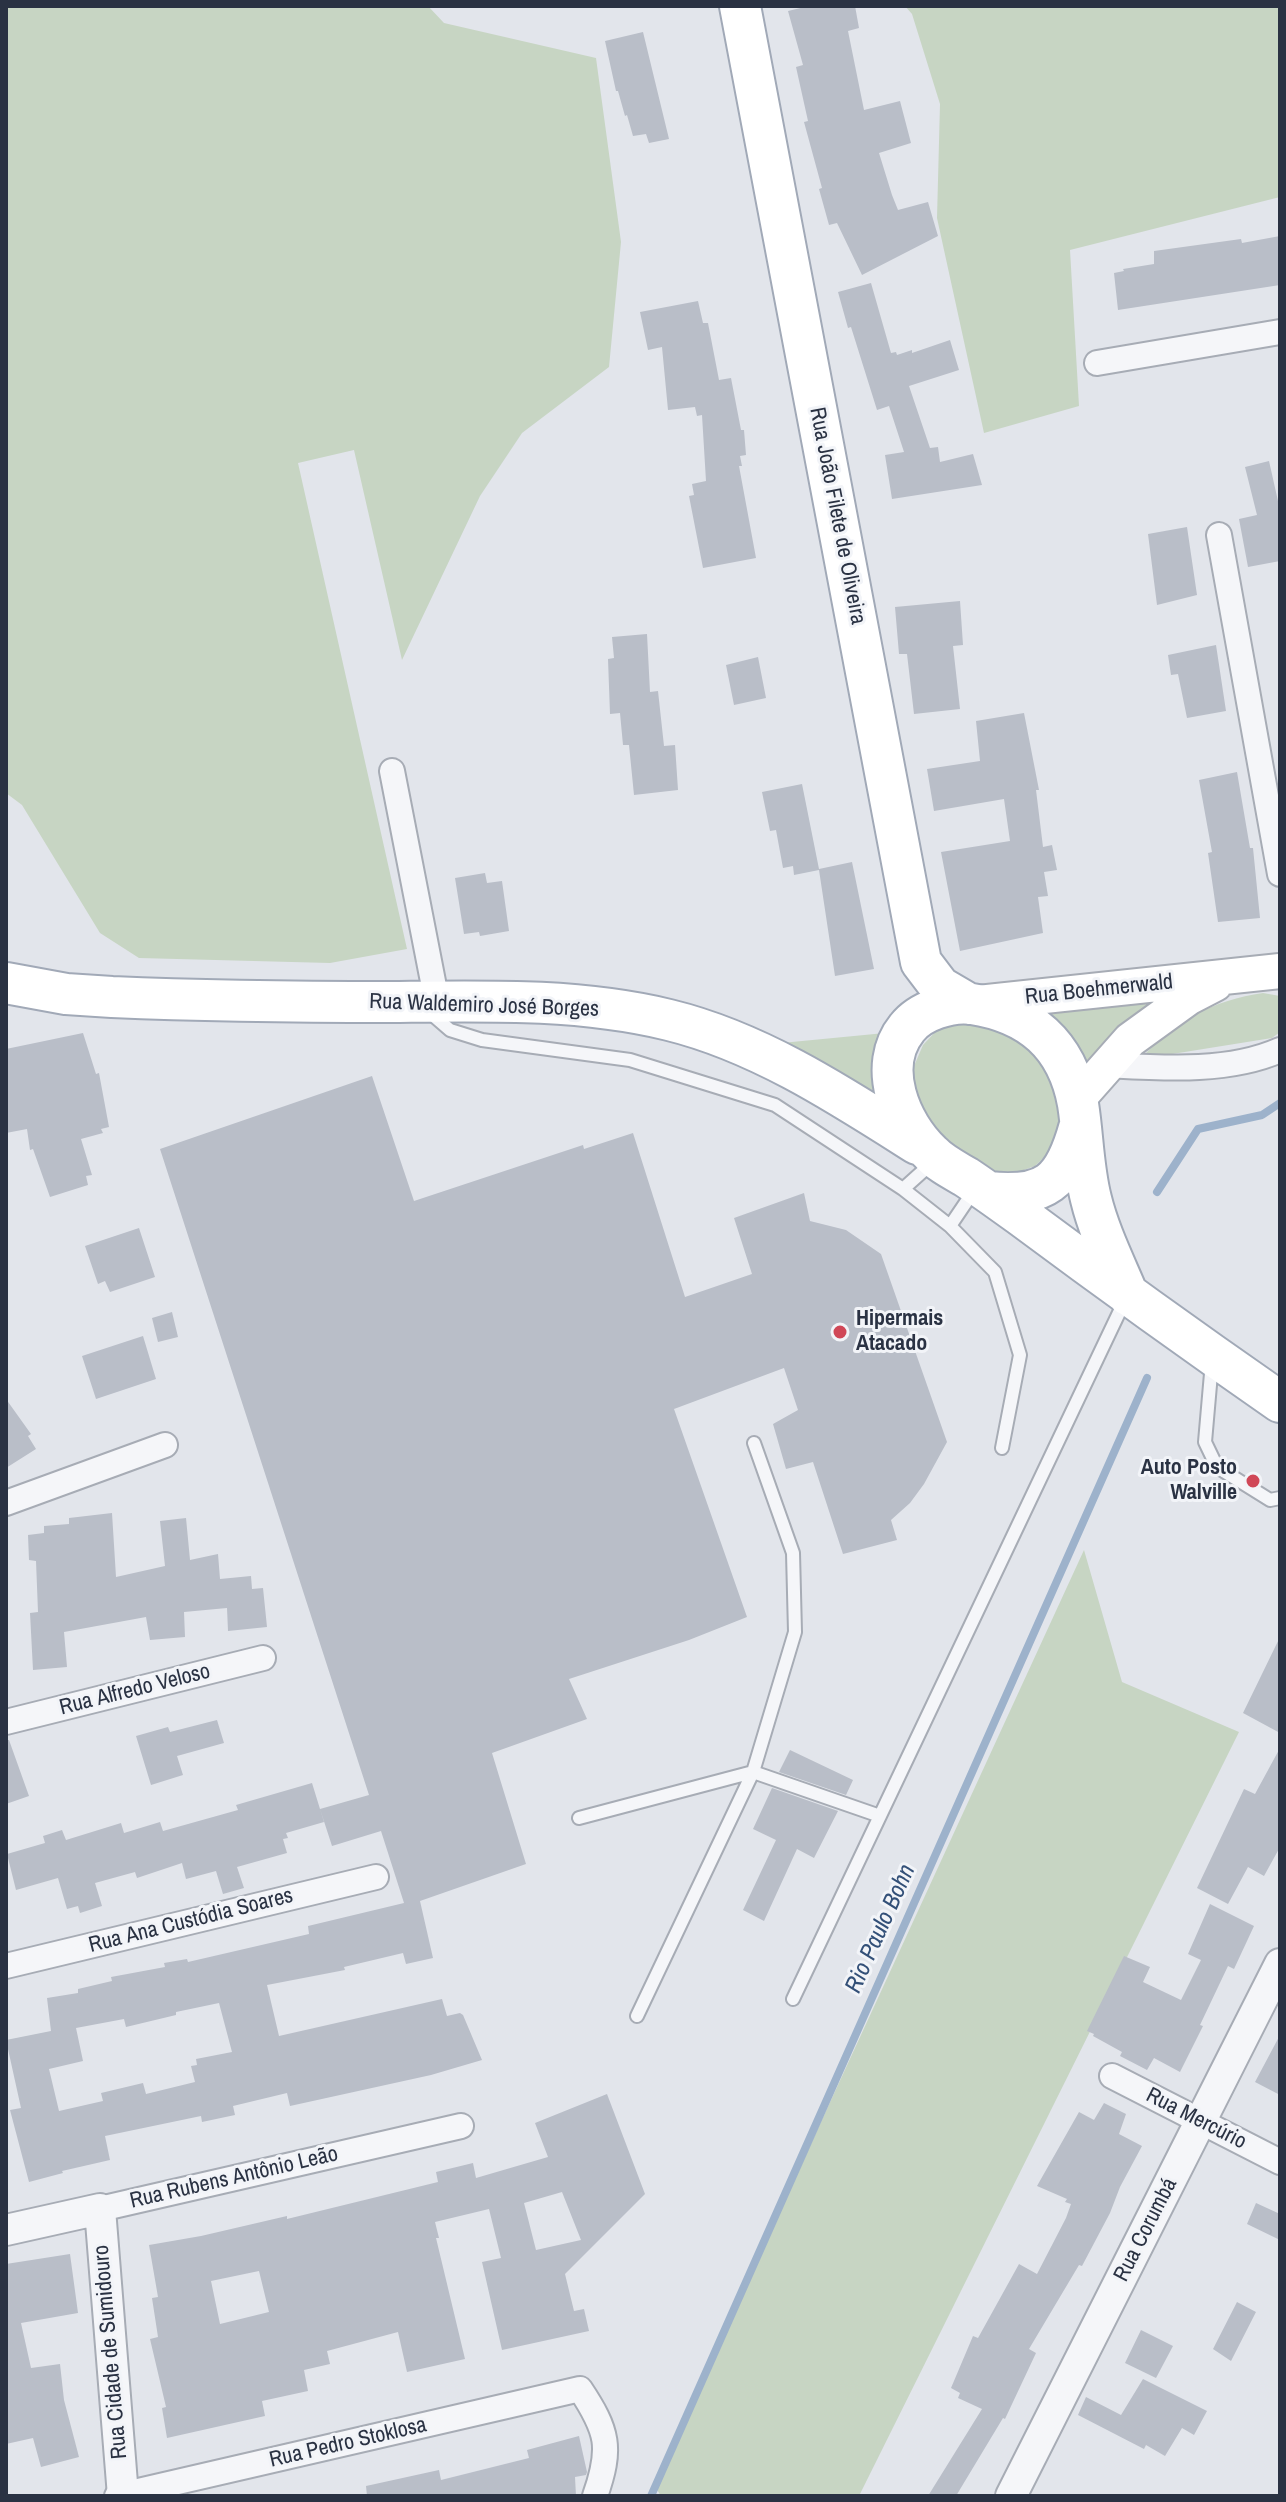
<!DOCTYPE html>
<html>
<head>
<meta charset="utf-8">
<style>
  body { margin:0 }
  #map { position:relative; width:1286px; height:2502px; overflow:hidden; background:#e2e5eb; font-family:"Archivo Narrow",sans-serif }
  canvas { display:block }
  .frame { position:absolute; inset:0; border:8px solid #2a3243; pointer-events:none }
</style>
</head>
<body>
<div id="map">
<canvas width="1286" height="2502"></canvas>
<div class="frame"></div>
</div>
<script>
const ctx = document.querySelector('canvas').getContext('2d');
ctx.lineJoin = 'round';
function paint(path, color) { ctx.fillStyle = color; ctx.fill(path, 'evenodd'); }
function stroke(path, color, width, dash) { ctx.strokeStyle = color; ctx.lineWidth = width; ctx.lineCap = dash ? 'butt' : 'round'; ctx.setLineDash(dash || []); ctx.stroke(path); }
function drawText(font, color, halo, rows, align = 'center') {
  ctx.font = font + ' "Archivo Narrow",sans-serif'; ctx.lineWidth = 6; ctx.setLineDash([]); ctx.textBaseline = 'middle'; ctx.strokeStyle = halo; ctx.fillStyle = color; for (const [text, x, y, turn = 0] of rows) {
    ctx.save(); ctx.translate(x, y); ctx.rotate((+turn || 0) * Math.PI / 180); ctx.textAlign = isNaN(turn) ? turn : align; if (halo) ctx.strokeText(text, 0, 0); ctx.fillText(text, 0, 0); ctx.restore();
  }
}
paint(new Path2D(`
  M 6,6 L 428,6 L 444,23 L 596,58 L 621,242 L 609,367 L 522,433 L 480,496 L 402,660 L 354,450 L 298,463 L 407,949 L 330,963 L 139,958 L 100,933 L 22,805 L 6,793 Z
  M 905,6 L 1280,6 L 1280,197 L 1070,250 L 1079,406 L 984,433 L 937,218 L 940,104 L 912,14 Z
  M 1172,991 L 1088,1063 L 1028,1006 Z
  M 1263,993 L 1280,996 L 1280,1032 L 1272,1038 L 1141,1059 C 1173,1021 1214,1000 1263,993 Z
  M 984,1016 L 1038,1053 L 1065,1109 L 1052,1150 L 1035,1166 L 1007,1176 L 977,1172 L 924,1119 L 913,1093 L 914,1066 L 923,1045 L 939,1028 Z
  M 885,1033 L 880,1100 L 771,1044 Z
  M 1084,1550 L 1122,1682 L 1239,1732 L 859,2496 L 661,2496 L 654,2485 Z`), '#c7d5c3');
stroke(new Path2D(`
  M 1157,1192 L 1198,1129 L 1262,1115 L 1280,1103
  M 651,2496 L 1147,1378`), '#9db2cb', 8);
paint(new Path2D(`
  M 809,6 L 855,6 L 859,28 L 848,31 L 864,110 L 900,101 L 911,143 L 879,153 L 892,195 L 898,210 L 928,202 L 938,236 L 862,275 L 837,223 L 829,225 L 819,189 L 822,188 L 804,122 L 808,121 L 796,67 L 803,65 L 788,11 Z
  M 643,32 L 669,139 L 649,143 L 646,134 L 633,136 L 627,115 L 625,116 L 618,91 L 616,91 L 605,41 Z
  M 1280,236 L 1280,285 L 1118,310 L 1114,273 L 1124,271 L 1123,269 L 1154,264 L 1154,251 L 1241,239 L 1242,243 Z
  M 871,283 L 891,353 L 896,352 L 897,355 L 912,350 L 912,353 L 950,340 L 959,370 L 909,386 L 930,448 L 938,447 L 940,462 L 973,454 L 982,485 L 892,499 L 885,455 L 904,452 L 889,406 L 877,410 L 851,327 L 848,328 L 838,292 Z
  M 698,301 L 703,323 L 708,323 L 719,380 L 731,378 L 741,430 L 744,430 L 746,455 L 740,456 L 742,466 L 739,466 L 756,558 L 703,568 L 689,496 L 694,495 L 692,484 L 706,481 L 702,415 L 697,416 L 695,407 L 668,410 L 662,347 L 648,350 L 640,312 Z
  M 1269,461 L 1280,510 L 1280,561 L 1248,567 L 1239,519 L 1257,515 L 1245,467 Z
  M 1187,527 L 1197,595 L 1157,605 L 1148,534 Z
  M 960,601 L 963,645 L 953,646 L 960,709 L 914,714 L 907,654 L 899,654 L 895,607 Z
  M 647,634 L 650,692 L 658,691 L 664,746 L 675,745 L 678,790 L 634,795 L 629,745 L 623,745 L 620,713 L 610,714 L 608,659 L 614,658 L 612,637 Z
  M 1216,645 L 1226,711 L 1187,718 L 1178,674 L 1171,675 L 1168,655 Z
  M 758,657 L 766,698 L 734,705 L 726,665 Z
  M 1024,713 L 1039,790 L 1036,790 L 1043,847 L 1052,845 L 1057,870 L 1044,872 L 1048,896 L 1038,897 L 1043,933 L 960,951 L 941,852 L 1010,841 L 1004,799 L 934,811 L 927,769 L 980,761 L 976,721 Z
  M 1237,772 L 1250,848 L 1253,848 L 1260,918 L 1218,922 L 1208,853 L 1212,852 L 1199,780 Z
  M 802,784 L 819,869 L 852,862 L 874,969 L 835,976 L 819,870 L 794,875 L 793,866 L 783,868 L 776,830 L 770,831 L 762,792 Z
  M 485,873 L 487,883 L 502,881 L 509,931 L 480,936 L 479,932 L 464,934 L 455,878 Z
  M 83,1033 L 96,1074 L 99,1073 L 109,1127 L 101,1129 L 103,1133 L 81,1139 L 92,1175 L 86,1176 L 88,1185 L 50,1197 L 33,1149 L 30,1150 L 27,1129 L 6,1133 L 6,1049 Z
  M 372,1076 L 414,1201 L 583,1145 L 584,1149 L 633,1133 L 685,1297 L 752,1274 L 734,1218 L 804,1193 L 810,1221 L 846,1230 L 881,1254 L 947,1442 L 924,1484 L 910,1503 L 891,1520 L 897,1540 L 843,1554 L 813,1462 L 786,1469 L 773,1424 L 798,1410 L 784,1368 L 674,1409 L 747,1617 L 689,1640 L 569,1679 L 587,1719 L 492,1753 L 526,1864 L 420,1901 L 433,1958 L 406,1964 L 403,1953 L 344,1967 L 345,1970 L 267,1985 L 279,2036 L 442,1999 L 447,2016 L 460,2013 L 463,2015 L 482,2060 L 431,2075 L 290,2106 L 287,2093 L 233,2106 L 235,2115 L 202,2122 L 201,2116 L 105,2136 L 110,2160 L 62,2171 L 63,2173 L 29,2182 L 10,2110 L 21,2108 L 6,2040 L 51,2031 L 47,1998 L 78,1993 L 78,1989 L 112,1981 L 111,1977 L 165,1967 L 164,1963 L 187,1959 L 188,1962 L 309,1934 L 308,1926 L 404,1903 L 381,1831 L 332,1846 L 320,1809 L 369,1795 L 160,1149 ZM 219,2003 L 232,2052 L 196,2059 L 197,2065 L 191,2066 L 195,2082 L 146,2094 L 143,2083 L 101,2093 L 103,2101 L 59,2111 L 49,2069 L 83,2061 L 76,2028 L 124,2019 L 126,2027 L 176,2015 L 176,2012 Z
  M 139,1228 L 155,1277 L 110,1292 L 105,1281 L 98,1284 L 85,1246 Z
  M 172,1312 L 178,1337 L 158,1342 L 152,1318 Z
  M 143,1336 L 156,1379 L 96,1399 L 82,1356 Z
  M 6,1399 L 31,1434 L 28,1436 L 36,1449 L 6,1468 Z
  M 112,1513 L 116,1577 L 165,1566 L 160,1521 L 186,1518 L 190,1560 L 218,1554 L 220,1579 L 251,1576 L 252,1589 L 263,1588 L 267,1627 L 228,1631 L 227,1608 L 184,1612 L 185,1637 L 150,1640 L 146,1617 L 64,1632 L 67,1667 L 33,1670 L 30,1613 L 38,1612 L 36,1561 L 29,1560 L 28,1535 L 44,1533 L 44,1526 L 69,1524 L 69,1518 Z
  M 1280,1637 L 1280,1733 L 1243,1713 Z
  M 217,1720 L 224,1743 L 177,1756 L 183,1775 L 151,1785 L 136,1736 L 168,1727 L 170,1732 Z
  M 6,1740 L 9,1740 L 29,1796 L 6,1804 Z
  M 1280,1748 L 1280,1847 L 1264,1876 L 1248,1867 L 1228,1904 L 1197,1888 L 1244,1789 L 1255,1794 Z
  M 790,1750 L 853,1780 L 846,1795 L 779,1772 Z
  M 312,1783 L 324,1822 L 286,1833 L 288,1838 L 283,1839 L 287,1853 L 237,1867 L 244,1888 L 223,1894 L 216,1871 L 186,1879 L 182,1863 L 137,1878 L 135,1872 L 95,1883 L 102,1906 L 80,1913 L 78,1906 L 67,1909 L 58,1878 L 16,1890 L 7,1854 L 45,1843 L 43,1836 L 62,1830 L 66,1840 L 121,1823 L 124,1833 L 160,1822 L 163,1831 L 238,1810 L 236,1805 Z
  M 772,1788 L 838,1811 L 814,1858 L 797,1849 L 764,1921 L 743,1910 L 776,1840 L 753,1829 Z
  M 1210,1904 L 1254,1926 L 1234,1969 L 1228,1966 L 1200,2025 L 1203,2026 L 1180,2072 L 1154,2058 L 1147,2070 L 1120,2056 L 1122,2052 L 1093,2036 L 1094,2034 L 1087,2031 L 1124,1956 L 1150,1967 L 1143,1982 L 1181,2000 L 1201,1960 L 1188,1954 Z
  M 1280,2035 L 1280,2095 L 1255,2082 Z
  M 607,2094 L 645,2194 L 565,2274 L 574,2311 L 584,2309 L 589,2331 L 502,2350 L 482,2262 L 501,2258 L 489,2209 L 435,2222 L 439,2238 L 436,2238 L 465,2359 L 407,2372 L 398,2332 L 327,2351 L 330,2364 L 304,2370 L 308,2391 L 262,2401 L 265,2416 L 167,2438 L 162,2408 L 166,2407 L 150,2339 L 158,2337 L 152,2298 L 158,2297 L 149,2245 L 201,2236 L 287,2216 L 287,2219 L 438,2182 L 436,2172 L 473,2163 L 476,2178 L 548,2157 L 535,2123 ZM 562,2192 L 581,2240 L 536,2250 L 524,2203 ZM 259,2271 L 269,2312 L 220,2324 L 211,2281 Z
  M 1104,2103 L 1126,2114 L 1119,2134 L 1142,2146 L 1120,2187 L 1110,2213 L 1082,2266 L 1079,2265 L 1029,2349 L 1036,2353 L 1005,2419 L 1003,2418 L 956,2496 L 928,2496 L 982,2409 L 958,2398 L 960,2393 L 951,2388 L 973,2336 L 978,2338 L 1019,2264 L 1037,2274 L 1066,2218 L 1071,2204 L 1065,2202 L 1067,2199 L 1037,2186 L 1079,2112 L 1094,2120 Z
  M 1256,2203 L 1280,2214 L 1280,2240 L 1247,2224 Z
  M 70,2254 L 78,2313 L 21,2323 L 31,2368 L 60,2364 L 64,2400 L 79,2457 L 41,2467 L 33,2438 L 6,2444 L 6,2264 Z
  M 1237,2302 L 1256,2312 L 1231,2361 L 1213,2349 Z
  M 1141,2330 L 1173,2346 L 1156,2378 L 1125,2363 Z
  M 1143,2379 L 1207,2411 L 1194,2435 L 1182,2428 L 1165,2456 L 1146,2445 L 1144,2449 L 1078,2415 L 1086,2397 L 1121,2415 Z
  M 579,2436 L 587,2472 L 586,2475 L 575,2477 L 576,2496 L 367,2496 L 366,2486 L 439,2470 L 441,2480 L 529,2458 L 527,2450 Z`), '#b9bec8');
const service = new Path2D(`
  M 428,1011 L 450,1030 L 482,1040 L 630,1060 L 775,1105 L 903,1189 L 950,1226 L 995,1272 L 1020,1355 L 1002,1448
  M 903,1189 L 933,1162
  M 950,1226 L 975,1189
  M 1212,1362 L 1205,1442 L 1217,1467 L 1270,1500 L 1280,1498
  M 579,1818 L 753,1772 L 880,1816
  M 793,1999 L 1126,1298
  M 637,2016 L 753,1772 L 795,1632 L 793,1553 L 754,1443`);
const minor = new Path2D(`
  M 1097,363 L 1280,332
  M 1219,535 L 1280,874
  M 392,771 L 437,1002
  M 1107,1065 C 1162,1068 1228,1073 1280,1050
  M 6,1503 L 165,1445
  M 6,1722 L 263,1658
  M 6,1966 L 376,1877
  M 1112,2076 L 1280,2162
  M 100,2209 L 461,2126
  M 117,2496 L 580,2389 C 608,2431 612,2448 595,2496`);
const tertiary = new Path2D(`
  M 6,2230 L 100,2209 L 123,2496
  M 1011,2496 L 1280,1964`);
const secondary = new Path2D(`
  M 978,1003 L 1280,971
  M 1077,1100 L 1130,1040 L 1188,998 L 1215,984`);
const primary = new Path2D(`
  M 740,6 L 921,962 L 940,987 L 969,1004
  M 6,983 L 66,994 L 112,997 C 205,1001 298,1002 391,1002 C 483,1001 579,998 669,1020 C 759,1042 840,1095 917,1144
  M 988,1192 C 1046,1198 1064,1182 1079,1128
  M 1128,1295 C 1115,1264 1099,1232 1091,1199 C 1083,1168 1083,1135 1078,1104 C 1067,1044 1030,1013 972,1004 C 951,1001 920,1011 907,1028 C 876,1066 900,1124 931,1153 C 940,1163 954,1170 966,1177 C 984,1189 1002,1202 1020,1215 C 1106,1279 1192,1341 1280,1402`);
stroke(service, '#a7acb5', 16);
stroke(minor, '#a7acb5', 28);
stroke(tertiary, '#a7acb5', 34);
stroke(secondary, '#a7acb5', 38);
stroke(primary, '#a1a9b7', 44);
stroke(service, '#f5f6f9', 12);
stroke(minor, '#f5f6f9', 24);
stroke(tertiary, '#f5f6f9', 30);
stroke(secondary, '#fff', 34);
stroke(primary, '#fff', 40);
for (const [x, y, r, color] of [
  [840,1332,8,"#d04757"],
  [1253,1481,8,"#d04757"]
]) { const dot = new Path2D(); dot.arc(x, y, r, 0, 2 * Math.PI); ctx.fillStyle = color; ctx.fill(dot); stroke(dot, '#f2f4f8', 3); }
drawText('22px', '#2a3243', '#f2f4f8', [
  ["Rua João Filete de Oliveira",837,516,79],
  ["Rua Boehmerwald",1099,990,-6],
  ["Rua Waldemiro José Borges",484,1006,2],
  ["Rua Alfredo Veloso",135,1690,-14],
  ["Rua Ana Custódia Soares",191,1921,-14],
  ["Rua Mercúrio",1196,2119,27],
  ["Rua Rubens Antônio Leão",234,2178,-13],
  ["Rua Corumbá",1146,2230,-63],
  ["Rua Cidade de Sumidouro",111,2352,-95],
  ["Rua Pedro Stoklosa",348,2443,-13]
]);
drawText('bold 22px', '#2a3243', '#f2f4f8', [
  ["Hipermais",856,1319],
  ["Atacado",856,1344],
  ["Auto Posto",1237,1468,"right"],
  ["Walville",1237,1493,"right"]
], 'left');
drawText('italic 24px', '#335078', '#f2f4f8', [
  ["Rio Paulo Bohn",881,1929,-66]
]);
</script>
</body>
</html>
